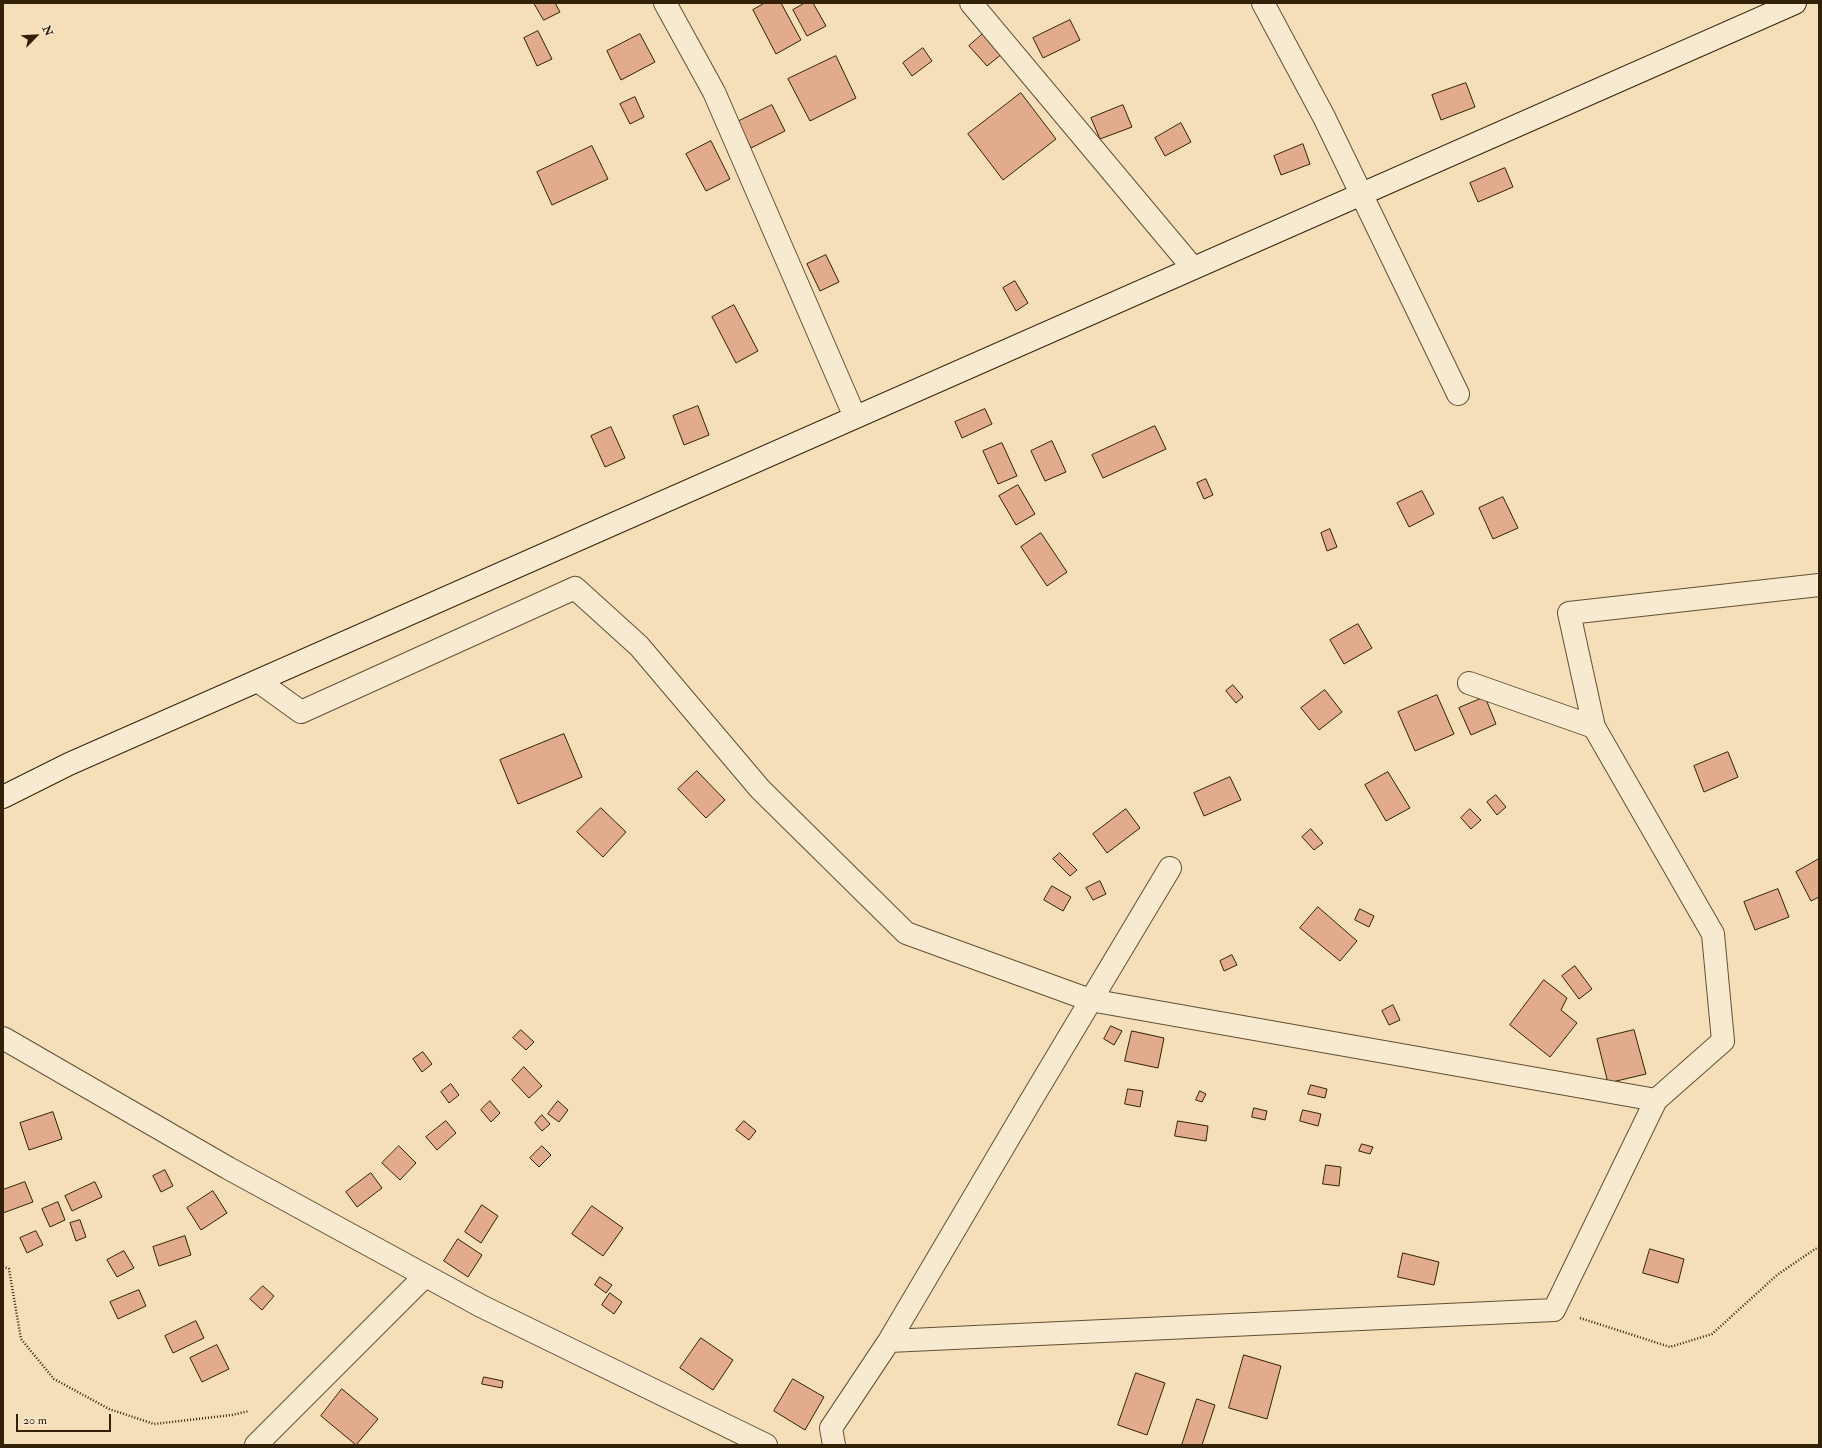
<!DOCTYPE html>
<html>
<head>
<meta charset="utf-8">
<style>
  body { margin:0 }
  #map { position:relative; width:1822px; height:1448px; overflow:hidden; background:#f4dfb8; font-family:"IM FELL Double Pica",serif }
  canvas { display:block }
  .frame { position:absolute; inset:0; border:4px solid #322107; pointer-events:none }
  .north { position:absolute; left:16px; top:16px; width:40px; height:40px; -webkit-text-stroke:3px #f8ead1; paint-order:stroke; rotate:66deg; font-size:11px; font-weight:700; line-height:16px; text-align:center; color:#322107 }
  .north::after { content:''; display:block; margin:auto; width:14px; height:18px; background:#322107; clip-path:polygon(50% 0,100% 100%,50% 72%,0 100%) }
  .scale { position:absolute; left:16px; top:1414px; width:95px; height:18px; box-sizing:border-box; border:2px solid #322107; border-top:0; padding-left:5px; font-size:12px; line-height:14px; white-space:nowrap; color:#322107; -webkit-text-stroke:3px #f8ead1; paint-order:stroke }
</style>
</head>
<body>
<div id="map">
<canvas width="1822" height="1448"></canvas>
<div class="frame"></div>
<div class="north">N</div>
<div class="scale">20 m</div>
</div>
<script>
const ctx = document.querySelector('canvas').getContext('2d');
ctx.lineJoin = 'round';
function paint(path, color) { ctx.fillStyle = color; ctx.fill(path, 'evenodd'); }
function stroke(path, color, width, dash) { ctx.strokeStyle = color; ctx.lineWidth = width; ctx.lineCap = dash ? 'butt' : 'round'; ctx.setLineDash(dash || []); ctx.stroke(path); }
const building = new Path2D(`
  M 534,3 L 555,3 L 560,12 L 544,20 Z
  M 765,3 L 781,3 L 801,40 L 776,54 L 753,10 Z
  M 805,3 L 813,3 L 826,26 L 807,36 L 793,10 Z
  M 1070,20 L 1080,40 L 1043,58 L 1033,38 Z
  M 538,31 L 552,59 L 537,66 L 524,38 Z
  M 985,32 L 1003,53 L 987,66 L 969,46 Z
  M 640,34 L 655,62 L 621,80 L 607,51 Z
  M 923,48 L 932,61 L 912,76 L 903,63 Z
  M 836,56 L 856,98 L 810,121 L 788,79 Z
  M 1466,83 L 1475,107 L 1441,120 L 1432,95 Z
  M 1021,93 L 1056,139 L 1003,180 L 968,134 Z
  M 635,97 L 644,117 L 630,124 L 620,104 Z
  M 772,105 L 785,131 L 751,148 L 737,122 Z
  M 1123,105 L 1132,127 L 1100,139 L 1091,118 Z
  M 1181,123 L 1191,142 L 1165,156 L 1155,138 Z
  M 711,141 L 730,179 L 706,191 L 686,154 Z
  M 1303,144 L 1310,164 L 1281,175 L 1274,156 Z
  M 592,146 L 608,179 L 552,205 L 537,172 Z
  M 1505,168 L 1513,187 L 1478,202 L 1470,183 Z
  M 826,255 L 839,282 L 820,291 L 807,264 Z
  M 1015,281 L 1028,303 L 1016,311 L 1003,288 Z
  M 734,305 L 758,351 L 736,363 L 712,317 Z
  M 698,406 L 709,435 L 684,445 L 673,416 Z
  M 985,409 L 992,424 L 962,438 L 955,422 Z
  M 1155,426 L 1166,449 L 1103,478 L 1092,455 Z
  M 611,427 L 625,458 L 605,467 L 591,436 Z
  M 1052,441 L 1066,472 L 1045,481 L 1031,451 Z
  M 1002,443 L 1017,476 L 998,484 L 983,451 Z
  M 1206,479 L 1213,495 L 1204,499 L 1197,483 Z
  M 1018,485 L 1035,514 L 1016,525 L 999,496 Z
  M 1422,491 L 1434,514 L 1409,527 L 1397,503 Z
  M 1503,497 L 1518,528 L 1493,539 L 1479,508 Z
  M 1330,529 L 1337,547 L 1327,551 L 1321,533 Z
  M 1041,533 L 1067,572 L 1047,586 L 1021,547 Z
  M 1358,624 L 1372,648 L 1344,664 L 1330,640 Z
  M 1233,685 L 1243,697 L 1236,703 L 1226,691 Z
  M 1325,690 L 1342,712 L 1319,730 L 1301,708 Z
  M 1437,695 L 1454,734 L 1415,751 L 1398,712 Z
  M 1485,697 L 1496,724 L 1471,735 L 1459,708 Z
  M 564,734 L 582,777 L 518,804 L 500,760 Z
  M 1728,752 L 1738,777 L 1704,792 L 1694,766 Z
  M 697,771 L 725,800 L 706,818 L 678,789 Z
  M 1388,772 L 1410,808 L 1386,821 L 1365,785 Z
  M 1230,777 L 1241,800 L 1204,816 L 1194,793 Z
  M 1496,795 L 1506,807 L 1497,815 L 1487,802 Z
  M 601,808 L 626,832 L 603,857 L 577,832 Z
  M 1126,809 L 1140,828 L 1107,853 L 1093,834 Z
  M 1470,809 L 1481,820 L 1471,829 L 1461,818 Z
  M 1311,829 L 1323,843 L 1314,850 L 1302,837 Z
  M 1060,853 L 1077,870 L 1070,876 L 1053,859 Z
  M 1819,859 L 1819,897 L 1811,901 L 1796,872 Z
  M 1100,881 L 1106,894 L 1093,900 L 1086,888 Z
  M 1052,886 L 1071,897 L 1063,911 L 1044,900 Z
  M 1778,889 L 1789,917 L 1755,930 L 1744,902 Z
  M 1318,907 L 1357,941 L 1340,961 L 1300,928 Z
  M 1360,909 L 1374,916 L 1369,927 L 1355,920 Z
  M 1232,955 L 1237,965 L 1224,971 L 1220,961 Z
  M 1575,966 L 1592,989 L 1579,999 L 1562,976 Z
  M 1544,980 L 1567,998 L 1561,1010 L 1577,1023 L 1550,1057 L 1510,1025 Z
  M 1393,1005 L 1400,1020 L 1389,1025 L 1382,1011 Z
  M 1111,1026 L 1122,1031 L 1114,1045 L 1104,1039 Z
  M 521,1030 L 534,1042 L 526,1050 L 513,1038 Z
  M 1634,1030 L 1646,1074 L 1608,1083 L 1597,1039 Z
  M 1132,1031 L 1164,1038 L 1158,1068 L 1125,1061 Z
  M 423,1052 L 432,1064 L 422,1072 L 413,1059 Z
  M 524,1067 L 542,1086 L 529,1098 L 512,1080 Z
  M 451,1084 L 459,1095 L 449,1103 L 441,1092 Z
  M 1311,1085 L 1327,1089 L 1325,1098 L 1308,1094 Z
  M 1128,1089 L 1143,1091 L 1140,1107 L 1125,1104 Z
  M 1200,1091 L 1206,1094 L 1202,1102 L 1196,1100 Z
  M 490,1101 L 500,1113 L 491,1122 L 481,1110 Z
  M 558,1101 L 568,1110 L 559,1122 L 548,1114 Z
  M 1254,1108 L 1267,1111 L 1265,1120 L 1252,1117 Z
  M 1303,1110 L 1321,1114 L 1318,1126 L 1300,1121 Z
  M 53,1112 L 62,1139 L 29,1150 L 20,1123 Z
  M 542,1115 L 550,1124 L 542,1131 L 535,1123 Z
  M 446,1121 L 456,1133 L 437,1150 L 426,1137 Z
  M 744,1121 L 756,1131 L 749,1140 L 736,1130 Z
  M 1178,1121 L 1208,1126 L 1206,1141 L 1175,1136 Z
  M 1362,1144 L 1373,1147 L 1370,1154 L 1359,1151 Z
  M 399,1146 L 416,1163 L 400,1180 L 382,1163 Z
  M 542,1146 L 551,1155 L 539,1167 L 530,1158 Z
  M 1326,1165 L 1341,1167 L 1339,1186 L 1323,1184 Z
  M 165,1170 L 173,1186 L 161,1192 L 153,1176 Z
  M 371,1173 L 382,1188 L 357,1207 L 346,1192 Z
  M 25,1182 L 33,1202 L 3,1213 L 3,1190 Z
  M 95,1182 L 102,1197 L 72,1211 L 65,1196 Z
  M 213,1191 L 227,1213 L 201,1230 L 187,1208 Z
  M 58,1202 L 65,1220 L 50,1227 L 42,1209 Z
  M 482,1205 L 498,1216 L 481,1243 L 465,1232 Z
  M 592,1206 L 623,1228 L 603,1256 L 572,1234 Z
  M 80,1220 L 86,1237 L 76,1241 L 70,1223 Z
  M 36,1231 L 43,1245 L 27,1253 L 20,1238 Z
  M 185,1236 L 191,1255 L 159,1266 L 153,1247 Z
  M 458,1239 L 482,1255 L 468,1277 L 444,1261 Z
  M 1650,1249 L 1684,1259 L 1678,1283 L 1643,1273 Z
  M 124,1251 L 134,1268 L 117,1277 L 107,1260 Z
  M 1403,1253 L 1439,1262 L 1434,1285 L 1398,1277 Z
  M 600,1277 L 612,1285 L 606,1293 L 595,1285 Z
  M 263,1286 L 274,1296 L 262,1310 L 250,1299 Z
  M 139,1290 L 146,1306 L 118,1319 L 110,1302 Z
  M 610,1293 L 622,1302 L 614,1314 L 602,1305 Z
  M 196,1321 L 204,1338 L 173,1353 L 165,1336 Z
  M 701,1338 L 733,1360 L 713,1390 L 680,1368 Z
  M 217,1345 L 229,1369 L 202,1382 L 190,1358 Z
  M 1244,1355 L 1281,1366 L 1267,1419 L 1229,1408 Z
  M 1136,1373 L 1165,1383 L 1147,1435 L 1118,1425 Z
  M 484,1377 L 503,1381 L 502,1388 L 482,1384 Z
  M 793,1379 L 824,1397 L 805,1430 L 774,1411 Z
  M 342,1389 L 378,1419 L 356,1445 L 321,1416 Z
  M 1197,1399 L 1215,1405 L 1202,1445 L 1182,1445 Z`);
paint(building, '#e1ab8c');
stroke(building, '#322107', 1);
const street = new Path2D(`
  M 665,3 L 714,92 L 855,417
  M 971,3 L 1193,268
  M 1263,3 L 1324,117 L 1458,394
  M 258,681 L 301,712 L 575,588 L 639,646 L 760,789 L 906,933 L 1090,1000 L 1656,1100
  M 1594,727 L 1569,613 L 1819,585
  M 3,1038 L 228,1168 L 481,1306 L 766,1445
  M 889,1341 L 1554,1310 L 1656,1100 L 1723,1041 L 1713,934 L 1594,727 L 1469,683
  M 256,1445 L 425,1276
  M 834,1445 L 831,1428 L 889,1341 L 1030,1102 L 1170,868`);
const secondary = new Path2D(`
  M 3,797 L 69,764 L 1795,3`);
stroke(street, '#625033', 24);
stroke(secondary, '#322107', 24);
stroke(new Path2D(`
  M 3,1266 L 9,1269 L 21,1339 L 54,1379 L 109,1409 L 154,1424 L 232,1415 L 249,1411
  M 1580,1318 L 1670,1347 L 1712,1334 L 1777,1275 L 1815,1249 L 1819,1248`), '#322107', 2.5, [1, 2]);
stroke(street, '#f8ead1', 22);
stroke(secondary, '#f8ead1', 22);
</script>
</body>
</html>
